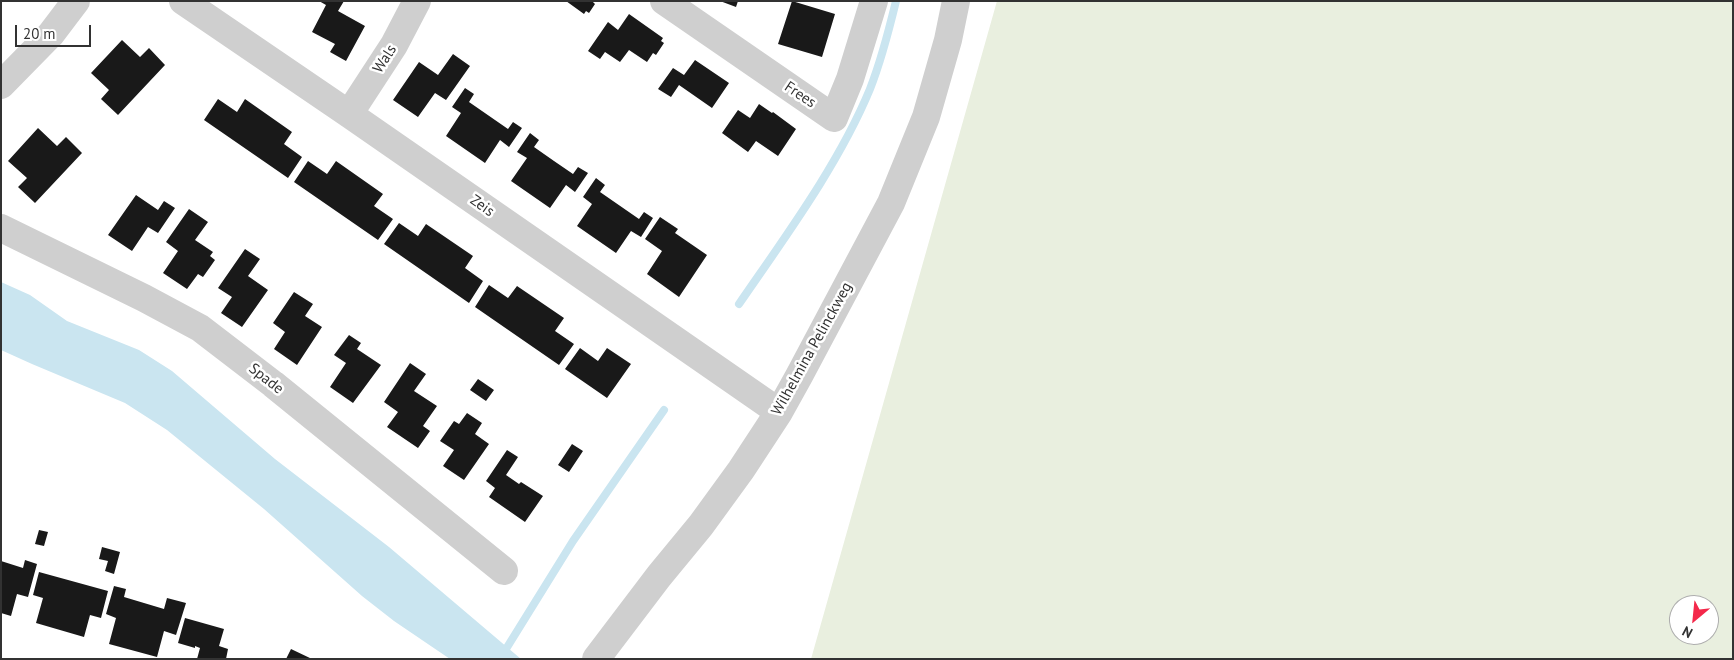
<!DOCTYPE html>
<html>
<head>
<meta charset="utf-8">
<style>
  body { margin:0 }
  #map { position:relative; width:1734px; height:660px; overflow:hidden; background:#fff; font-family:"PT Sans",sans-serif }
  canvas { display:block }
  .frame { position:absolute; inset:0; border:2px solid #323232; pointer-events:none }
  .north { position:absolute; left:1669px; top:595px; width:50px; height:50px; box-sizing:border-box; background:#fff; border:1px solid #adadad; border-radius:50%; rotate:208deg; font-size:14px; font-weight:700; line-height:20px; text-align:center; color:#323232 }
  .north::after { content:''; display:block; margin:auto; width:18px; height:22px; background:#f4284a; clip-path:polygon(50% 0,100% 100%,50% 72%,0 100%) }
  .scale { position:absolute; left:15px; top:25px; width:76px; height:22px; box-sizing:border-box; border:2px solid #323232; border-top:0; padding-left:6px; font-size:15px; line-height:18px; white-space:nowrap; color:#323232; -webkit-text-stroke:4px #fff; paint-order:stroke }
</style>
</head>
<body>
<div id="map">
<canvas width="1734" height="660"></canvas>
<div class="frame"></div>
<div class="north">N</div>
<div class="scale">20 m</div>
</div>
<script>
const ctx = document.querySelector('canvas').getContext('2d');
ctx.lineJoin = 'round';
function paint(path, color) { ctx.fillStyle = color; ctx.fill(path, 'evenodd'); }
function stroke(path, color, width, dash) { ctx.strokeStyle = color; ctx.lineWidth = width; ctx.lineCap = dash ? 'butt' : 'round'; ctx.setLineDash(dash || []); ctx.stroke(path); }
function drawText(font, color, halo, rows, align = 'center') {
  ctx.font = font + ' "PT Sans",sans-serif'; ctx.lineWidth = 5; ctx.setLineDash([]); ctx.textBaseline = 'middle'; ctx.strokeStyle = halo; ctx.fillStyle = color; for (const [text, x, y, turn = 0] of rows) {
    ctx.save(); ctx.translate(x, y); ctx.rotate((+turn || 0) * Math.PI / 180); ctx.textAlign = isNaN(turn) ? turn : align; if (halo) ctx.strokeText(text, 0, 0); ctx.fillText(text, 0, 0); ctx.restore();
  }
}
paint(new Path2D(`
  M 997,1 L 1733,1 L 1733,659 L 811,659 ZM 1679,605 L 1709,605 L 1709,635 L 1679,635 Z`), '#e9efdf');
paint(new Path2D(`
  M 1,282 L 30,295 L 67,321 L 139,350 L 172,371 L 275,459 L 389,547 L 521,659 L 450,659 L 394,621 L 362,596 L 264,509 L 167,430 L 125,403 L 32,364 L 1,350 Z`), '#cae5f0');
stroke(new Path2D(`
  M 739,304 C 785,237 839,164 870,89 C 881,61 889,30 896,1
  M 506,649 L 573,541 L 664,410`), '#cae5f0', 8);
paint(new Path2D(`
  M 319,1 L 344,1 L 338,11 L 365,26 L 346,61 L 330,52 L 335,44 L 312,32 L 326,5 Z
  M 566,1 L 592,1 L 595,4 L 589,13 L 586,11 L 584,14 Z
  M 720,1 L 738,1 L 736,7 Z
  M 792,1 L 835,14 L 822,57 L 778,44 Z
  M 629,14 L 663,38 L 661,41 L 664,43 L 656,55 L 653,53 L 647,62 L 629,50 L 620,62 L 605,52 L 600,59 L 588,51 L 608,22 L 618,30 Z
  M 122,40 L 140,57 L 149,48 L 165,65 L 118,115 L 101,99 L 109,90 L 91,73 Z
  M 453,54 L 470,66 L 446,100 L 435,93 L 418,117 L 393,100 L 419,62 L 438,75 Z
  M 695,60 L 729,83 L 712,108 L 679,85 L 671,97 L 658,89 L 673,68 L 684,75 Z
  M 465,88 L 474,94 L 469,102 L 508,129 L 513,122 L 522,128 L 509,147 L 500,140 L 485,163 L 446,136 L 461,113 L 452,107 Z
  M 218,99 L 237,112 L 245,99 L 292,132 L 284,144 L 302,157 L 288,178 L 204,120 Z
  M 759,104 L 772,113 L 773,112 L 796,129 L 778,156 L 756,141 L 748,152 L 722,133 L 738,110 L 750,118 Z
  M 38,128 L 57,146 L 66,137 L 82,153 L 35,203 L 18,187 L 27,178 L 8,161 Z
  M 530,133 L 539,140 L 534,147 L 554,161 L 573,174 L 578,167 L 588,173 L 575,192 L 566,185 L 550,208 L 511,181 L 527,158 L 517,152 Z
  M 308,161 L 327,174 L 336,161 L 383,194 L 374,206 L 393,219 L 378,240 L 294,182 Z
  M 596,178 L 605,185 L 600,192 L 639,219 L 644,212 L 653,218 L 641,237 L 631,231 L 616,253 L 577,226 L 592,204 L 583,197 Z
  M 136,195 L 158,210 L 164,201 L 175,208 L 158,233 L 148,227 L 132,251 L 108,235 Z
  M 189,209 L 208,222 L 195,240 L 213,252 L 210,256 L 215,260 L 203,277 L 198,274 L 187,289 L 163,273 L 178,251 L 166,242 Z
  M 660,217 L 678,229 L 675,233 L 707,255 L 679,297 L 647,274 L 662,251 L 645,239 Z
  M 399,223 L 418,236 L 426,224 L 473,256 L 465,268 L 483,281 L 469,303 L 384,244 Z
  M 245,249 L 260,259 L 248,276 L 268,290 L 242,327 L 221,313 L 232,297 L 218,288 Z
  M 489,285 L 508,298 L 517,286 L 564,318 L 555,331 L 574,344 L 559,365 L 475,307 Z
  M 294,292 L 313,304 L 305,316 L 322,327 L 297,365 L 274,349 L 285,332 L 273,323 Z
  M 349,335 L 361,343 L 357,349 L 381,365 L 353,403 L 330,387 L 346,363 L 334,355 Z
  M 580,348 L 598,361 L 607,348 L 631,364 L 607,398 L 565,369 Z
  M 410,363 L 426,374 L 414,391 L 437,406 L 423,426 L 430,431 L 418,448 L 387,427 L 398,412 L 384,402 Z
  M 478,379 L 494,390 L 486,401 L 470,390 Z
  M 467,413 L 482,423 L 475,434 L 489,444 L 464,480 L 443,466 L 454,450 L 440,441 L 454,421 L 459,424 Z
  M 572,444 L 583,451 L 569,472 L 558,465 Z
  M 507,450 L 518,457 L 506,475 L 519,484 L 521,482 L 543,496 L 525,522 L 489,497 L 495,488 L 486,481 Z
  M 39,530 L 48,532 L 44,546 L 35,544 Z
  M 102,547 L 120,552 L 114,574 L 105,571 L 108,561 L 99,559 Z
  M 25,560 L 37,564 L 28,597 L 17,594 L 11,616 L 1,613 L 1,561 L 23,568 Z
  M 39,572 L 108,591 L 101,618 L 90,615 L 84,637 L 36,623 L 43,598 L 33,595 Z
  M 114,586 L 126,589 L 124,597 L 164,609 L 167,598 L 186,603 L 176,635 L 164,631 L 157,657 L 109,644 L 116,618 L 106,614 Z
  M 185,618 L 224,629 L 219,646 L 228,649 L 226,659 L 197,659 L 200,648 L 195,646 L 195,648 L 178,643 Z
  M 291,649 L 312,659 L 286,659 Z`), '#191919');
stroke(new Path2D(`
  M 183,1 L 349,114 L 779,412
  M 664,1 L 834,118 L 850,79 L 874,1
  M 1,85 L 51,34 L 76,1
  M 349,114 L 394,45 L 417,1
  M 1,228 L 144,298 L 200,328 L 273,384 L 504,571
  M 596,659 L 659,576 L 701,525 L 741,470 L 779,412 L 799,376 L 891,203 L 926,117 L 948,40 L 956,1`), '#cfcfcf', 28);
drawText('15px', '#323232', '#fff', [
  ["Wals",385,59,-57],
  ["Frees",800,95,34],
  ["Zeis",482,206,35],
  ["Wilhelmina Pelinckweg",812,349,-61],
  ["Spade",266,379,38]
]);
</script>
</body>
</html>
